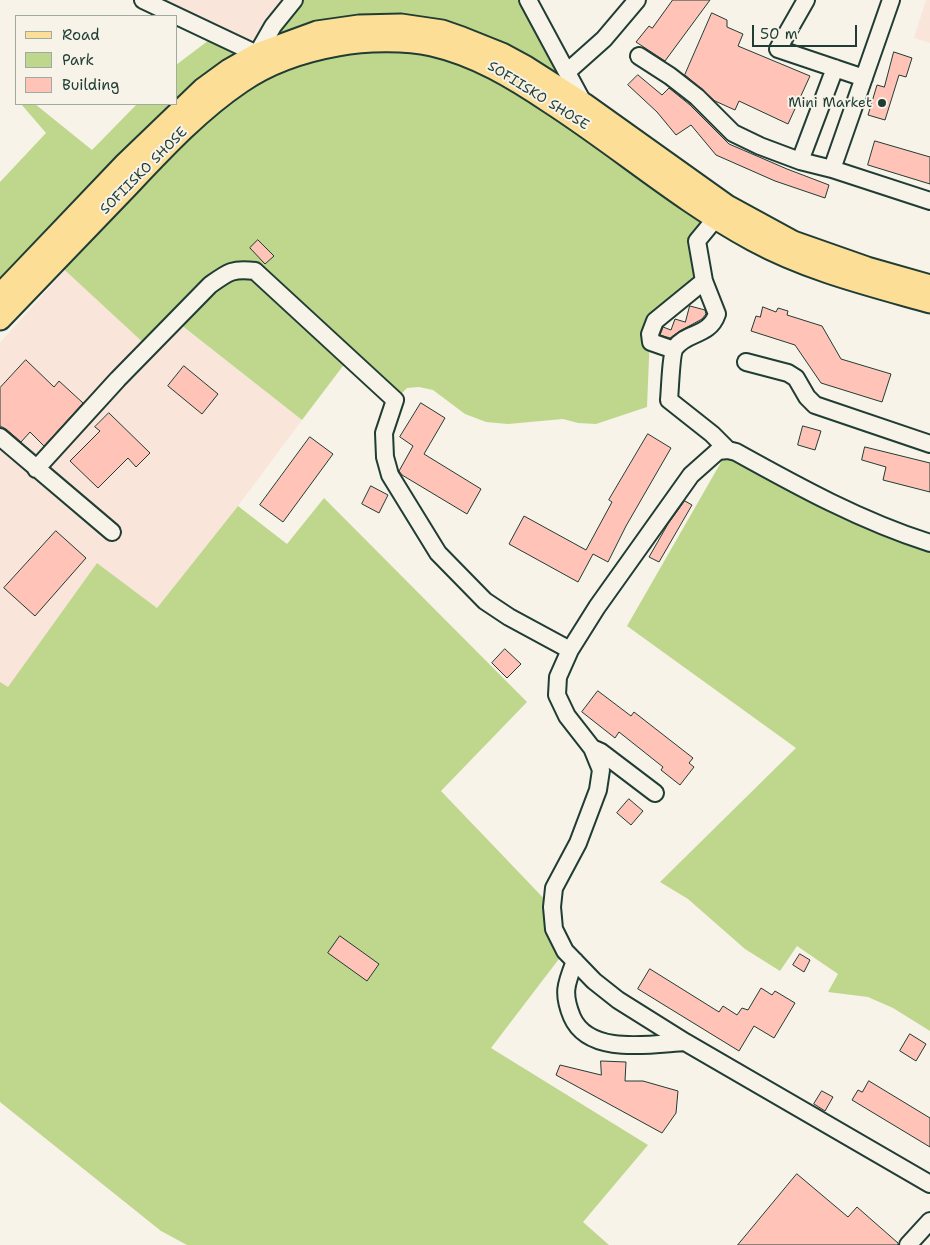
<!DOCTYPE html>
<html>
<head>
<meta charset="utf-8">
<style>
  body { margin:0 }
  #map { position:relative; width:930px; height:1245px; overflow:hidden; background:#f7f3e8; font-family:"Shantell Sans",sans-serif }
  canvas { display:block }
  .legend { position:absolute; left:15px; top:15px; width:162px; height:90px; box-sizing:border-box; background:#f7f3e8; border:1px solid #a1aaa0; margin:0; padding:6px 9px; list-style:none; font-size:15px; color:#1f3d34 }
  .legend li { display:flex; align-items:center; gap:10px; height:25px }
  .legend b { width:25px; border:1px solid #a1aaa0 }
  .scale { position:absolute; left:752px; top:25px; width:105px; height:22px; box-sizing:border-box; border:2px solid #1f3d34; border-top:0; padding-left:6px; font-size:15px; line-height:18px; white-space:nowrap; color:#1f3d34; -webkit-text-stroke:4px #f7f3e8; paint-order:stroke }
</style>
</head>
<body>
<div id="map">
<canvas width="930" height="1245"></canvas>
<ul class="legend">
<li><b style="height:6px;background:#fcde96"></b>Road</li>
<li><b style="height:14px;background:#bfd78d"></b>Park</li>
<li><b style="height:14px;background:#ffc4b7"></b>Building</li>
</ul>
<div class="scale">50 m</div>
</div>
<script>
const ctx = document.querySelector('canvas').getContext('2d');
ctx.lineJoin = 'round';
function paint(path, color) { ctx.fillStyle = color; ctx.fill(path, 'evenodd'); }
function stroke(path, color, width, dash) { ctx.strokeStyle = color; ctx.lineWidth = width; ctx.lineCap = dash ? 'butt' : 'round'; ctx.setLineDash(dash || []); ctx.stroke(path); }
function drawText(font, color, halo, rows, align = 'center') {
  ctx.font = font + ' "Shantell Sans",sans-serif'; ctx.lineWidth = 4; ctx.setLineDash([]); ctx.textBaseline = 'middle'; ctx.strokeStyle = halo; ctx.fillStyle = color; for (const [text, x, y, turn = 0] of rows) {
    ctx.save(); ctx.translate(x, y); ctx.rotate((+turn || 0) * Math.PI / 180); ctx.textAlign = isNaN(turn) ? turn : align; if (halo) ctx.strokeText(text, 0, 0); ctx.fillText(text, 0, 0); ctx.restore();
  }
}
paint(new Path2D(`
  M 143,0 L 294,0 L 257,54 Z
  M 926,0 L 930,0 L 930,43 L 914,38 Z
  M 65,270 L 148,347 L 175,321 L 302,420 L 238,506 L 157,608 L 97,563 L 8,688 L 0,682 L 0,343 Z`), '#f9e5d9');
paint(new Path2D(`
  M 294,0 L 528,0 L 584,104 L 502,54 L 280,45 L 0,295 L 0,182 L 46,133 L 21,104 L 35,104 L 92,150 L 137,104 L 176,104 L 176,65 L 217,34 L 257,54 Z
  M 311,50 L 454,51 L 716,218 L 697,241 L 704,281 L 650,334 L 647,407 L 596,424 L 578,423 L 563,419 L 508,424 L 486,422 L 465,414 L 433,390 L 419,387 L 407,388 L 395,400 L 349,358 L 302,420 L 176,321 L 149,348 L 55,261 L 214,102 Z
  M 728,450 L 930,543 L 930,1031 L 893,1008 L 868,997 L 828,992 L 838,974 L 797,946 L 780,971 L 745,949 L 688,899 L 660,882 L 796,748 L 627,626 Z
  M 324,498 L 527,702 L 441,791 L 552,907 L 565,951 L 491,1048 L 648,1145 L 583,1222 L 609,1245 L 187,1245 L 161,1231 L 0,1102 L 0,682 L 8,687 L 97,563 L 157,608 L 238,506 L 287,544 Z`), '#bfd78d');
const building = new Path2D(`
  M 673,0 L 710,0 L 665,61 L 636,42 L 649,26 L 652,28 Z
  M 712,13 L 727,20 L 727,27 L 743,34 L 738,46 L 810,76 L 788,124 L 739,101 L 735,110 L 715,101 L 685,75 Z
  M 894,52 L 912,58 L 906,77 L 899,75 L 885,120 L 868,115 L 877,85 L 884,87 Z
  M 638,75 L 662,95 L 669,88 L 690,105 L 729,144 L 787,169 L 829,185 L 825,198 L 775,181 L 716,155 L 691,125 L 676,135 L 657,112 L 628,85 Z
  M 875,141 L 930,157 L 930,184 L 868,165 Z
  M 258,240 L 274,256 L 265,264 L 250,248 Z
  M 690,306 L 705,310 L 706,314 L 702,319 L 680,331 L 670,338 L 660,335 L 663,327 L 671,330 L 675,319 L 685,322 Z
  M 763,307 L 776,312 L 778,308 L 788,311 L 787,315 L 822,326 L 841,359 L 891,374 L 882,402 L 821,383 L 795,345 L 751,331 L 756,316 L 760,317 Z
  M 26,360 L 54,387 L 59,381 L 83,403 L 44,446 L 30,432 L 21,442 L 6,429 L 0,426 L 0,388 Z
  M 184,366 L 218,394 L 202,414 L 168,386 Z
  M 421,403 L 445,418 L 424,454 L 481,489 L 467,514 L 402,475 L 399,471 L 413,446 L 400,437 Z
  M 109,413 L 150,453 L 136,467 L 128,458 L 98,488 L 70,461 L 100,431 L 95,427 Z
  M 803,426 L 821,431 L 815,450 L 798,445 Z
  M 648,434 L 671,448 L 626,526 L 608,562 L 593,554 L 578,582 L 509,544 L 524,516 L 586,550 L 612,502 L 609,500 Z
  M 310,437 L 333,454 L 283,522 L 260,505 Z
  M 865,447 L 930,463 L 930,492 L 883,480 L 886,467 L 862,460 Z
  M 371,486 L 388,495 L 379,513 L 362,504 Z
  M 685,501 L 692,505 L 659,562 L 649,557 L 668,524 Z
  M 56,531 L 86,558 L 35,616 L 4,588 Z
  M 505,649 L 521,664 L 507,678 L 492,663 Z
  M 598,691 L 631,716 L 634,712 L 693,758 L 689,763 L 694,767 L 680,785 L 661,770 L 663,767 L 619,732 L 615,738 L 582,712 Z
  M 629,799 L 643,811 L 631,825 L 617,813 Z
  M 340,936 L 379,964 L 367,981 L 328,953 Z
  M 800,954 L 810,960 L 804,972 L 793,965 Z
  M 650,969 L 719,1012 L 723,1006 L 737,1015 L 742,1008 L 748,1010 L 761,988 L 772,995 L 775,991 L 795,1003 L 774,1038 L 754,1026 L 739,1051 L 638,989 Z
  M 910,1034 L 926,1044 L 916,1061 L 900,1051 Z
  M 601,1061 L 626,1062 L 625,1081 L 643,1081 L 678,1091 L 676,1113 L 662,1133 L 556,1075 L 560,1065 L 601,1075 Z
  M 869,1081 L 930,1118 L 930,1147 L 852,1100 L 858,1090 L 862,1092 Z
  M 822,1091 L 833,1097 L 825,1111 L 814,1104 Z
  M 797,1174 L 848,1217 L 857,1207 L 898,1243 L 898,1245 L 738,1245 Z`);
paint(building, '#ffc4b7');
stroke(building, '#1f3d34', 1);
const minor = new Path2D(`
  M 143,0 L 257,54 L 273,26 L 294,0
  M 528,0 L 584,104
  M 806,0 L 778,49 L 864,78
  M 639,56 L 670,76 L 697,97 L 733,133 L 760,146 L 800,161 L 832,169 L 930,201
  M 567,72 L 604,39 L 637,0
  M 800,161 L 835,68
  M 832,169 L 891,0
  M 716,218 L 697,241 L 704,281 L 717,314 C 709,337 687,331 675,348 C 671,354 670,390 669,400 L 712,434 L 728,450
  M 674,350 L 651,342 L 650,334 L 655,321 L 704,281
  M 746,362 L 788,373 L 796,378 L 807,397 L 815,405 L 930,444
  M 0,437 L 112,532
  M 36,469 L 118,379 L 210,285 C 228,272 233,268 255,271 L 395,400 L 384,433 L 385,457 L 390,475 L 438,553 L 485,601 L 509,617 L 570,650
  M 930,543 C 861,521 799,487 736,452 L 728,450 L 718,451 L 691,475 L 597,607 L 570,650 L 558,677 L 557,695 L 567,716 L 592,748 L 601,770 L 598,790 L 578,843 L 554,888 L 552,907 L 554,929 L 565,951 L 594,981 L 618,1000 L 685,1042 L 930,1184
  M 592,748 L 601,752 L 655,793
  M 575,961 C 566,984 562,993 572,1017 C 589,1056 651,1044 685,1042
  M 908,1245 L 930,1221`);
const major = new Path2D(`
  M 0,295 L 126,163 L 203,89 L 229,70 L 257,54 L 317,32 L 359,26 L 401,25 L 442,31 L 462,38 L 502,54 L 526,67 L 584,104 L 727,206 L 793,242 L 867,268 L 930,286
  M 0,319 C 42,275 85,231 127,187 C 162,150 198,111 241,82 C 270,62 304,51 338,45 C 365,40 405,39 432,45 C 476,55 514,78 551,103 C 619,147 681,201 753,240 C 808,270 870,285 930,302`);
stroke(minor, '#1f3d34', 20);
stroke(major, '#1f3d34', 25);
stroke(minor, '#f7f3e8', 16);
stroke(major, '#fcde96', 21);
for (const [x, y, r, color] of [
  [882,103,5,"#1f3d34"]
]) { const dot = new Path2D(); dot.arc(x, y, r, 0, 2 * Math.PI); ctx.fillStyle = color; ctx.fill(dot); stroke(dot, '#f7f3e8', 2); }
drawText('14px', '#1f3d34', '#f7f3e8', [
  ["SOFIISKO SHOSE",538,96,32],
  ["SOFIISKO SHOSE",144,171,-45]
]);
drawText('14px', '#1f3d34', '#f7f3e8', [
  ["Mini Market",872,103]
], 'right');
</script>
</body>
</html>
